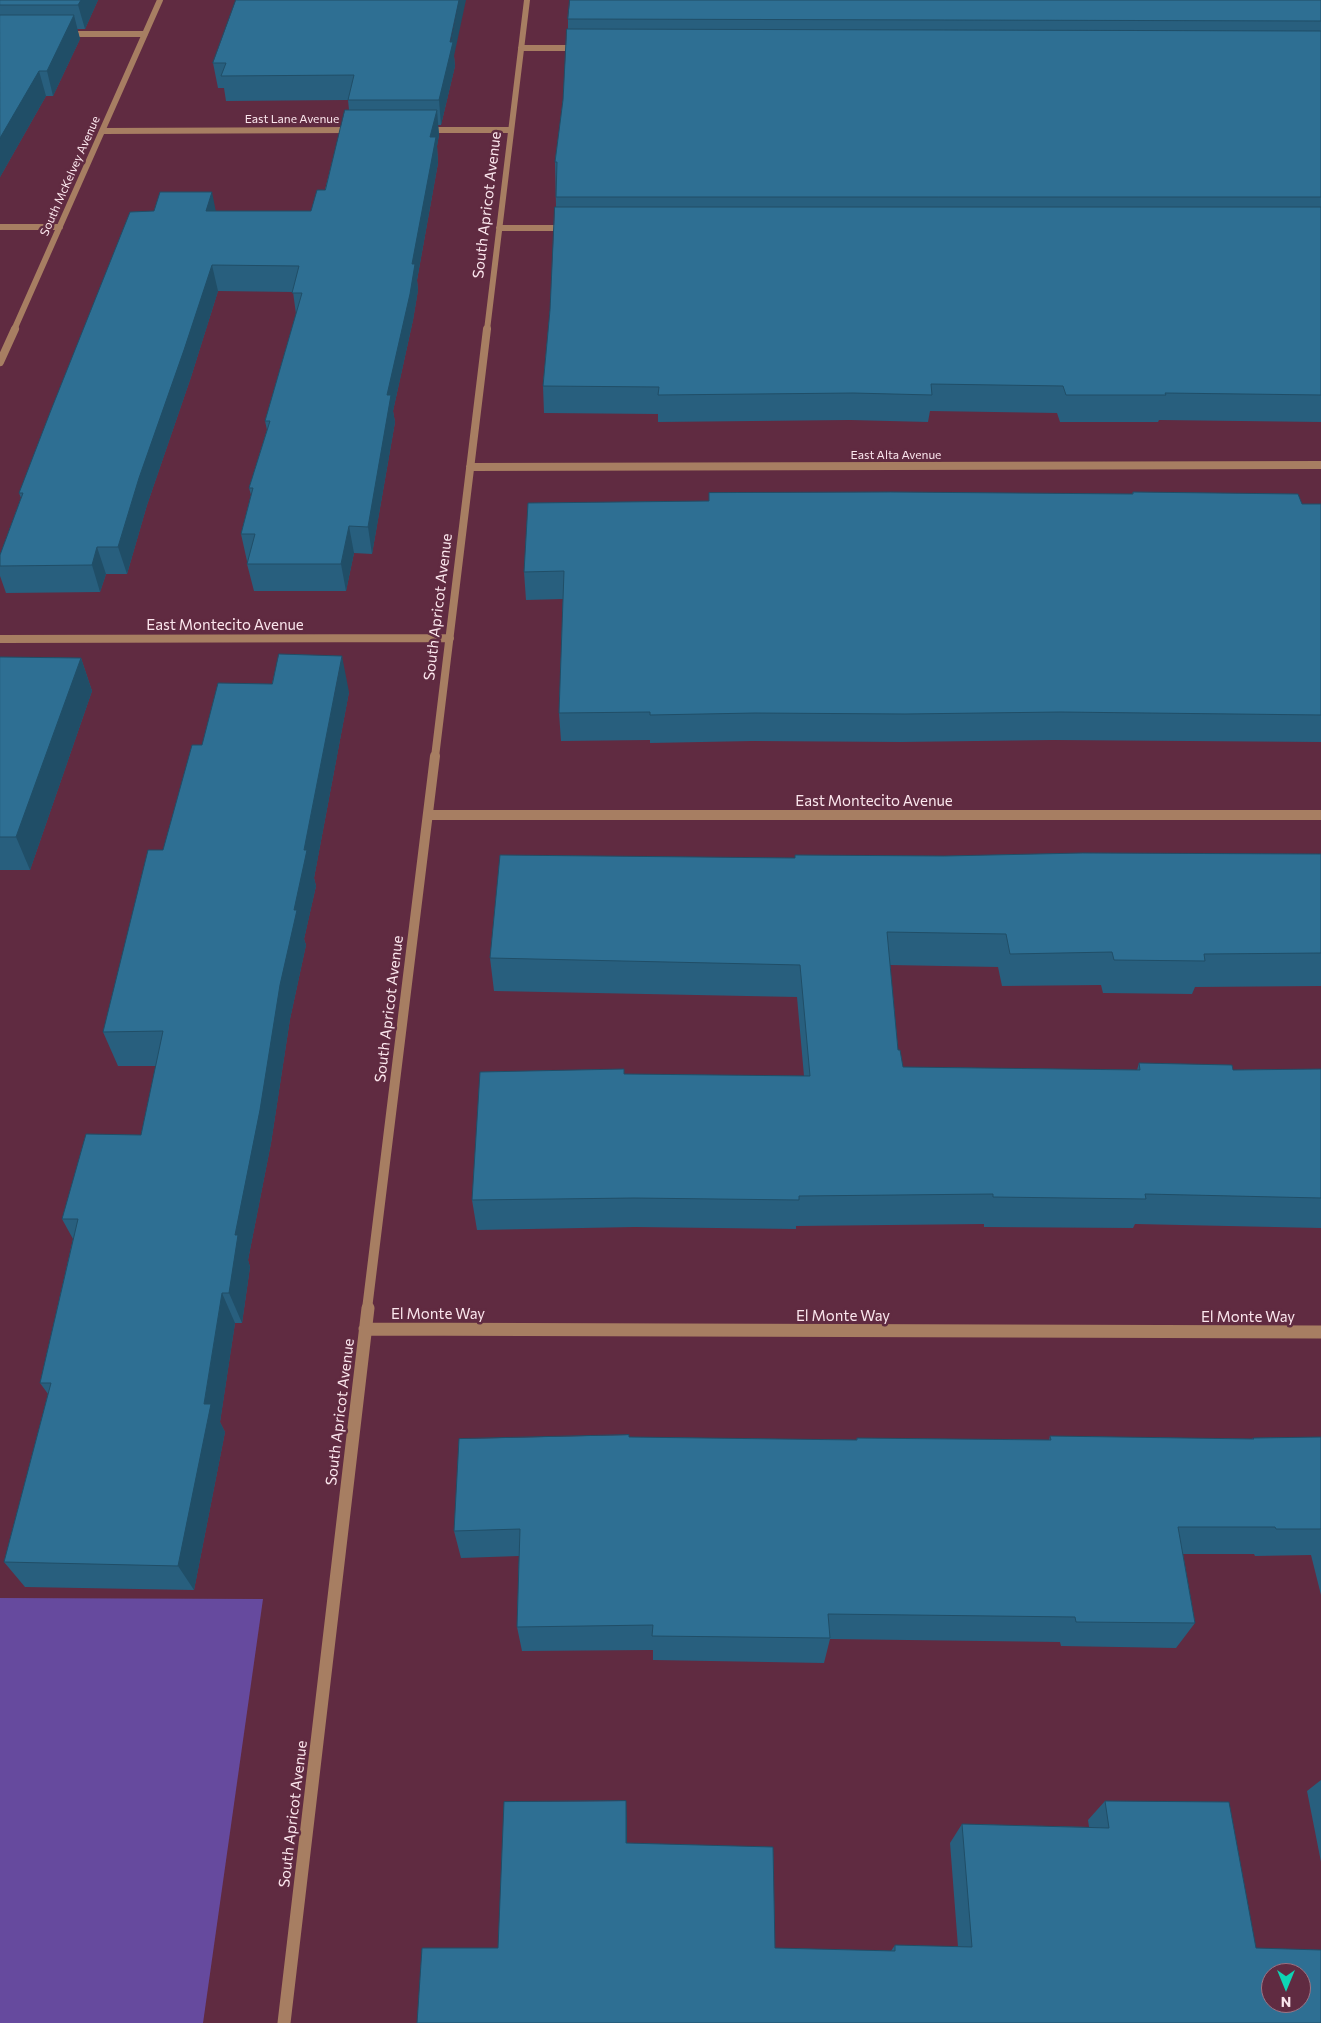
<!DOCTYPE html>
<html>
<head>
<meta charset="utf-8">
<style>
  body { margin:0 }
  #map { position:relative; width:1321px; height:2023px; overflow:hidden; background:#602b41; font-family:Commissioner,sans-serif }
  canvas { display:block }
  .north { position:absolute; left:1261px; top:1963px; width:50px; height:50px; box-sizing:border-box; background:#602b41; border:1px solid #9e7686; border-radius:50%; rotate:180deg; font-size:14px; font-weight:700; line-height:20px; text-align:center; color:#fbe6ed }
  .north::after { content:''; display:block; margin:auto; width:18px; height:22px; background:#0ed5b4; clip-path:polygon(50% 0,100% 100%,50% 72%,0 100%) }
</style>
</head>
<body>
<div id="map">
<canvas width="1321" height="2023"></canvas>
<div class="north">N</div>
</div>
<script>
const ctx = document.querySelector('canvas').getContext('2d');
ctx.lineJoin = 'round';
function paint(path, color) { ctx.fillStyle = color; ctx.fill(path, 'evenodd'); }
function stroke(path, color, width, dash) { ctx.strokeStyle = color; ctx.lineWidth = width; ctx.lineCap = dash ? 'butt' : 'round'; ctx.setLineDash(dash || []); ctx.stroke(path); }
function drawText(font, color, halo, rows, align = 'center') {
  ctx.font = font + ' Commissioner,sans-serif'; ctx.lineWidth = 5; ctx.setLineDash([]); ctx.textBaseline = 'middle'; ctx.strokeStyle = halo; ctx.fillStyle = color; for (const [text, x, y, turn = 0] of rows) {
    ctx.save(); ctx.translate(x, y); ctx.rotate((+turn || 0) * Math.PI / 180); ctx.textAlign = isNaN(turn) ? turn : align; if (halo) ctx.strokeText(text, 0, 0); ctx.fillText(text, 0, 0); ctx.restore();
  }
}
paint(new Path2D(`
  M 0,1598 L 263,1599 L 203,2023 L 0,2023 Z`), '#664a9e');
stroke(new Path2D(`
  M 66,34 L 145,34
  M 521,48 L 578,48
  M 425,130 L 511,130
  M 102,131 L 353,130
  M 0,227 L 60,227
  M 499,228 L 568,228
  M 14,330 L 160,0
  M 487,330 L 527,0`), '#a77e62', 6);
stroke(new Path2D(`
  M 0,362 L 15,329
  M 470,467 L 1321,465
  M 0,639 L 450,638
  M 435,757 L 487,329`), '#a77e62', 8);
stroke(new Path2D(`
  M 428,815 L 1321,815
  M 367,1309 L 435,756`), '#a77e62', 10);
stroke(new Path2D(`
  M 365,1329 L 1321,1332
  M 284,2023 L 368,1308`), '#a77e62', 13);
paint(new Path2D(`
  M 0,0 L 98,0 L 85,29 L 77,29 L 80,39 L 53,96 L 46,96 L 0,177 Z
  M 1321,0 L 1321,422 L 1159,420 L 1158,422 L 1060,422 L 1057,413 L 930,411 L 928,422 L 850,420 L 658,422 L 658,414 L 544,413 L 543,386 L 550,310 L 556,207 L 555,162 L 563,100 L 568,29 L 568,19 Z
  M 454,56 L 455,66 L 441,125 L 438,125 L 439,135 L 437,146 L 438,163 L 417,280 L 418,290 L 413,320 L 393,411 L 395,422 L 372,554 L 354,553 L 346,591 L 254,591 L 247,564 L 248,561 L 247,561 L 241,534 L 251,495 L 249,488 L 267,430 L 265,421 L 296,314 L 293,292 L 218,291 L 191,377 L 147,505 L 127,574 L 106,574 L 100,592 L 6,593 L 0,576 L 0,555 L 21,498 L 19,493 L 216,211 L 311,211 L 325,190 L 349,110 L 348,100 L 226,101 L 224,88 L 218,88 L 213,63 Z
  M 1133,492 L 1302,504 L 1321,504 L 1321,742 L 1053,740 L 901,742 L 753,741 L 650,743 L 650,740 L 561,741 L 559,713 L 563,599 L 526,600 L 524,572 L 1132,494 Z
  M 0,657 L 81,658 L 92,691 L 30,870 L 0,870 Z
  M 349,692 L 314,878 L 316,886 L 304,939 L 306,945 L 290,1019 L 271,1143 L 248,1260 L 250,1267 L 242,1323 L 235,1323 L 220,1422 L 225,1432 L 194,1590 L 25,1587 L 4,1562 L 48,1394 L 40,1383 L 73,1239 L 62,1219 L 141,1135 L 156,1066 L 118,1066 L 103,1032 L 163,850 L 202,745 Z
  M 1321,854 L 1321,986 L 1195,987 L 1192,994 L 1103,993 L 1101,985 L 1002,986 L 998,967 L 890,965 L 898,1050 L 903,1067 L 1137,1070 L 1139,1063 L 1233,1070 L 1321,1069 L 1321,1228 L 1135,1224 L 1133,1228 L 984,1227 L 984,1224 L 796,1226 L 796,1229 L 635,1227 L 477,1230 L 472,1200 L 625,1074 L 804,1076 L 797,997 L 494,991 L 490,958 L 794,858 Z
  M 1050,1436 L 1252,1439 L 1253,1438 L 1321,1437 L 1321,1595 L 1311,1555 L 1255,1556 L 1254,1554 L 1183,1554 L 1195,1623 L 1176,1648 L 1061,1646 L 1060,1642 L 830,1639 L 824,1663 L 653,1660 L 653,1650 L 522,1651 L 517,1627 L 519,1556 L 461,1558 L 454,1531 L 629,1437 L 856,1440 L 857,1438 L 1049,1440 Z
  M 1321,1780 L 1321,1862 L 1307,1791 Z
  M 1105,1801 L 1256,1948 L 1321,2023 L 498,1948 L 627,1820 L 627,1843 L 775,1948 L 891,1951 L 895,1945 L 958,1947 L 950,1843 L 962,1824 L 1089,1827 L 1088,1820 Z`), '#285f7e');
paint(new Path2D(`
  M 81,0 L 98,0 L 85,29 L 78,5 Z
  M 459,0 L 466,0 L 454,56 L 455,66 L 441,125 L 439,100 Z
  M 74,15 L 80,39 L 53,96 L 47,71 Z
  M 39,71 L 46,96 L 0,177 L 0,138 Z
  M 437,110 L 439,135 L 437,146 L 438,163 L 417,280 L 418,290 L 413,320 L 393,411 L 395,422 L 372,554 L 368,527 L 387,395 L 412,264 L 430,137 Z
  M 212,192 L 217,217 L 206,211 Z
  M 212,265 L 218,291 L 191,377 L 147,505 L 127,574 L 118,547 L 139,478 Z
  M 349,526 L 354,553 L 346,591 L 341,564 Z
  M 97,547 L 106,574 L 100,592 L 92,565 Z
  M 342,656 L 349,692 L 314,878 L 316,886 L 304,939 L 306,945 L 290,1019 L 271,1143 L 248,1260 L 250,1267 L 242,1323 L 229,1293 L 235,1235 L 304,850 Z
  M 81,658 L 92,691 L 30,870 L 16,837 Z
  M 222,1293 L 235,1323 L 220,1422 L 225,1432 L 194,1590 L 178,1566 Z
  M 626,1801 L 627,1820 L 627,1861 L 626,1843 Z`), '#204e67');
const building = new Path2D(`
  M 0,0 L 81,0 L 78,5 L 0,5 Z
  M 236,0 L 459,0 L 450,42 L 453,42 L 439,100 L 348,100 L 354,75 L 221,76 L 226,63 L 213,63 Z
  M 570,0 L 1321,0 L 1321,21 L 568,19 Z
  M 0,15 L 74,15 L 47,71 L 39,71 L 0,138 Z
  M 567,29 L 1321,31 L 1321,197 L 556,197 L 557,162 L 555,162 L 563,100 Z
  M 345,110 L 437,110 L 430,137 L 436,137 L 412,264 L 415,264 L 410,294 L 387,395 L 391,395 L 368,527 L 349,526 L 341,564 L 247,564 L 255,534 L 241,534 L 253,488 L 249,488 L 270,421 L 265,421 L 302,293 L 292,293 L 299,266 L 212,265 L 184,350 L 139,478 L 118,547 L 97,547 L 92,565 L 0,566 L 0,555 L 23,493 L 19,493 L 51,410 L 130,212 L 154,211 L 160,192 L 212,192 L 206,211 L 311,211 L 317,190 L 325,190 Z
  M 555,207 L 1321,207 L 1321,395 L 1165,393 L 1166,395 L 1066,395 L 1063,386 L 931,384 L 932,395 L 853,393 L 658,395 L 659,387 L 543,386 L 550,310 Z
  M 891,492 L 1133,494 L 1133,492 L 1298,494 L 1302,504 L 1321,504 L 1321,715 L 1060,712 L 905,714 L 755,713 L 650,715 L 650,712 L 559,713 L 564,571 L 524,572 L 528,503 L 709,501 L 709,493 Z
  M 279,654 L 342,656 L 304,850 L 307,850 L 294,910 L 297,910 L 280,985 L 260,1110 L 235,1235 L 238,1235 L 229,1293 L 222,1293 L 204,1404 L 211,1404 L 178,1566 L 4,1562 L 51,1383 L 40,1383 L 78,1219 L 62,1219 L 86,1134 L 141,1135 L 163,1031 L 103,1032 L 148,850 L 163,850 L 192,745 L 202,745 L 218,683 L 272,684 Z
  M 0,657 L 81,658 L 16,837 L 0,837 Z
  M 1083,853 L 1321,854 L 1321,953 L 1204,954 L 1205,961 L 1114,960 L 1112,952 L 1010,954 L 1006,934 L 887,932 L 898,1050 L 900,1050 L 903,1067 L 1140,1070 L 1139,1063 L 1232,1065 L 1233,1070 L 1321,1069 L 1321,1198 L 1145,1194 L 1146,1199 L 993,1197 L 993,1194 L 799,1196 L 799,1200 L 634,1198 L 472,1200 L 480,1072 L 624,1069 L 624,1074 L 810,1076 L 800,965 L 490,958 L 500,855 L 795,858 L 795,855 L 944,856 Z
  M 629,1435 L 629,1437 L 857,1440 L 857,1438 L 1051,1440 L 1050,1436 L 1254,1439 L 1253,1438 L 1321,1437 L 1321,1529 L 1276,1529 L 1275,1527 L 1178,1527 L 1195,1623 L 1076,1622 L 1075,1617 L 828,1614 L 830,1638 L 652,1636 L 653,1625 L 517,1627 L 520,1529 L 454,1531 L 459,1439 Z
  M 626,1801 L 626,1843 L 773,1847 L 775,1948 L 895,1951 L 895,1945 L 972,1947 L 962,1824 L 1109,1828 L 1105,1801 L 1229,1802 L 1256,1948 L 1321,1950 L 1321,2023 L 417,2023 L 422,1948 L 498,1948 L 504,1802 ZM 1271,1973 L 1301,1973 L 1301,2003 L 1271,2003 Z`);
paint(building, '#2e6f93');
stroke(building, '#204e67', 1);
drawText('12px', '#fbe6ed', '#602b41', [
  ["East Lane Avenue",292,119],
  ["South McKelvey Avenue",70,176,-66],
  ["East Alta Avenue",896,455]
]);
drawText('15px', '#fbe6ed', '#602b41', [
  ["South Apricot Avenue",487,205,-83],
  ["South Apricot Avenue",438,607,-83],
  ["East Montecito Avenue",225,625],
  ["East Montecito Avenue",874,801],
  ["South Apricot Avenue",389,1009,-83],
  ["El Monte Way",438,1314],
  ["El Monte Way",843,1316],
  ["El Monte Way",1248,1317],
  ["South Apricot Avenue",340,1412,-83],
  ["South Apricot Avenue",293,1814,-83]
]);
</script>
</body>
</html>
